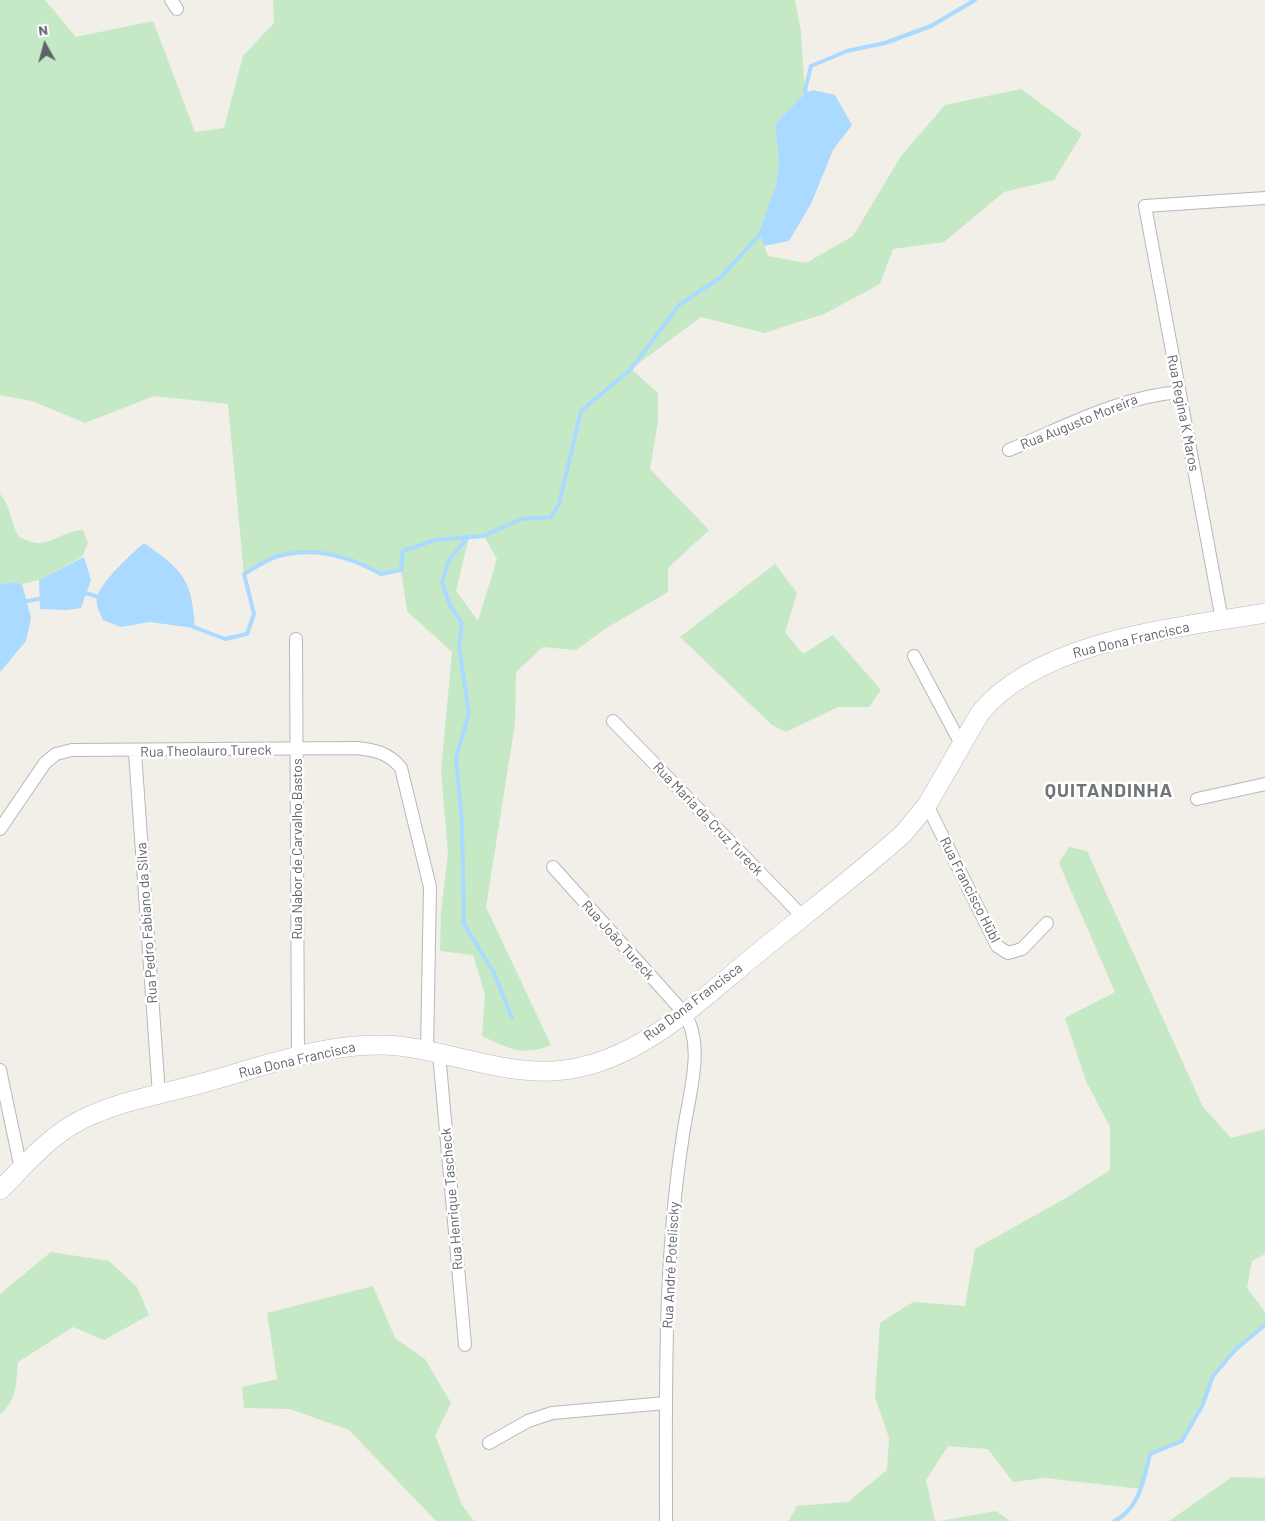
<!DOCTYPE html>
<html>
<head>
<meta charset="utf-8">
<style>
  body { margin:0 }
  #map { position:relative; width:1265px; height:1521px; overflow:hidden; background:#f1efe8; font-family:Barlow,sans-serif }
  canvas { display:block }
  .north { position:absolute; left:20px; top:20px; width:50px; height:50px; -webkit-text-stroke:4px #fff; paint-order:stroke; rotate:353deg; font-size:14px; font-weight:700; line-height:20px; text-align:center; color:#5f6368 }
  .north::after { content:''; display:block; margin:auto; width:18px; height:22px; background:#5f6368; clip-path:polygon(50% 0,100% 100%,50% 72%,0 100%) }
</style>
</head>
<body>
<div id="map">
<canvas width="1265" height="1521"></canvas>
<div class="north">N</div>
</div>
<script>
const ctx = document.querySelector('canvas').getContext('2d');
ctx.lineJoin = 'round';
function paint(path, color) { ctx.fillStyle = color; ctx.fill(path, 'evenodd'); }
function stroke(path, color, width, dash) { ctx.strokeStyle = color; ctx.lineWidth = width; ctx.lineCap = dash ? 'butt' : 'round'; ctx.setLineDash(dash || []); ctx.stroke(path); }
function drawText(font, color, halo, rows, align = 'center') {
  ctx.font = font + ' Barlow,sans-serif'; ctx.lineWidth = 5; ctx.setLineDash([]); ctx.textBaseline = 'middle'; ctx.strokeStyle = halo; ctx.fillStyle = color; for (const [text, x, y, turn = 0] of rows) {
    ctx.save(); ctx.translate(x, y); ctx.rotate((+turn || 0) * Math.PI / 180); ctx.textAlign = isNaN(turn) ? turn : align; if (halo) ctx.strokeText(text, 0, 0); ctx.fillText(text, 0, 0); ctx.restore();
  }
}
paint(new Path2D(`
  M 0,0 L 45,0 L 76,37 L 153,21 L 195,132 L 224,128 L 243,56 L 274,23 L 273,0 L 795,0 L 801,32 L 805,93 L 775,124 L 779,163 L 776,184 L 759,232 L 768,256 L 806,263 L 853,236 L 901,156 L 945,105 L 1021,89 L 1082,134 L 1054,180 L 1004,192 L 944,242 L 893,249 L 880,284 L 824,314 L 764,333 L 701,317 L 631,369 L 658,393 L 658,421 L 650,469 L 709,530 L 668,568 L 668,592 L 605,629 L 576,650 L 543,647 L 516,672 L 515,723 L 486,907 L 551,1045 C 522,1057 508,1048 482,1036 L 485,994 L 473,955 L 440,951 L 441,912 L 448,853 L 441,771 L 452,652 L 407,611 L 401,570 L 381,574 C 349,556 315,546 279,556 C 267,559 255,568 244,574 L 228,404 L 154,396 L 85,423 L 32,401 L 0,395 ZM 484,536 L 497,559 L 478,621 L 456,591 L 469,537 Z
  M 0,494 C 11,505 10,522 19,537 C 24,539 32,543 38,543 C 55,542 65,531 83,530 L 88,543 L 82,557 L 39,580 L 22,584 L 12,582 L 0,584 Z
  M 775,564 L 797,593 L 785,632 L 803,654 L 833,635 L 881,690 L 869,707 L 838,707 L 786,732 L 772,725 L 680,637 Z
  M 1069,847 L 1087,851 L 1203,1107 L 1231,1138 L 1265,1129 L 1265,1254 L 1252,1261 L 1247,1288 L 1265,1312 L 1265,1325 L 1236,1349 L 1213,1376 L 1203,1404 L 1182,1441 L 1150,1454 L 1142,1489 L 1045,1478 L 1013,1482 L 988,1449 L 948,1446 L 926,1480 L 935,1521 L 789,1521 L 797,1506 L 848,1502 L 887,1470 L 889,1438 L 875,1397 L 880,1323 L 913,1302 L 965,1306 L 975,1249 L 1066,1198 L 1110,1170 L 1110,1127 L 1086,1081 L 1065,1018 L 1115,992 L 1059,863 Z
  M 51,1252 L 109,1261 L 137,1287 L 149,1315 L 104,1340 L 73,1327 L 18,1362 C 16,1382 18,1400 0,1414 L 0,1294 Z
  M 373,1286 L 395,1338 L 425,1359 L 451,1403 L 435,1435 L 462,1505 L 474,1521 L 436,1521 L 349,1430 L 290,1409 L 244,1408 L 242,1387 L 277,1379 L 267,1313 Z
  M 1232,1477 L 1265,1478 L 1265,1521 L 1169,1521 Z
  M 996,1511 L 1010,1521 L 940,1521 Z`), '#c5e8c5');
paint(new Path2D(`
  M 813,90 L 835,95 L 852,125 L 833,150 L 811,204 L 789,241 L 764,246 L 759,232 L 776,184 L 779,163 L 775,124 L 805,93 Z
  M 144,543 C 183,571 192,578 195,628 L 149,622 L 121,627 L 103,620 C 100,613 95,605 97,597 C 101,582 131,554 144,543 Z
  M 84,557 L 91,580 L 81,608 L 67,610 L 40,609 L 39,580 Z
  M 12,582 L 22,584 L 31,618 L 26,641 L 0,672 L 0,584 Z`), '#aadaff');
stroke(new Path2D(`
  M 808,96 L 805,90 L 811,66 L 847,51 L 885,43 L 931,26 L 975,0
  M 469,536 L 449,560 L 442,582 L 450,605 L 462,623 L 459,647 L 469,713 L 456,758 L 462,822 L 464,924 L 494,973 L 512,1018
  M 82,592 L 102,598
  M 23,602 L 43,598
  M 191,626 L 225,639 L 247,634 L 254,614 L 244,574 C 255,568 267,559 279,556 C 315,546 349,556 381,574 L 401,570 L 403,551 L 434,540 L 484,536 L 521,519 L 551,517 L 559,504 L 581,411 L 631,369 L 679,305 L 721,277 L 763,231
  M 1114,1521 C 1139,1510 1144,1479 1150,1454 L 1182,1441 L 1203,1404 L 1213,1376 L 1236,1349 L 1265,1325`), '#aadaff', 4);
const minor = new Path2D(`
  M 171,0 L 177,9
  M 1009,450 C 1064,427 1119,397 1179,392
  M 1222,620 L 1145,206 L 1265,198
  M 296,639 L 298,1058
  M 914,656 L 961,744
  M 613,721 L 803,917
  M 135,752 L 159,1095
  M 1197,799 L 1265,784
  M 927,805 L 997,946 L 1008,953 L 1022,949 L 1047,923
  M 0,829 L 45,763 L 56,754 L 72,750 L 357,748 C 375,750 389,753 401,768 L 430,887 L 427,1051
  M 553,867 L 684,1013 C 706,1045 688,1098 683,1135 C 663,1262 666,1392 666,1521
  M 439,1053 L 465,1345
  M 0,1070 L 21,1169
  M 489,1443 L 528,1421 L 552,1413 L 666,1403`);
const secondary = new Path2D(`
  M 0,1190 C 23,1167 44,1142 72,1125 C 109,1103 158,1095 199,1084 C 263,1067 332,1039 399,1046 C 460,1053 519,1082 581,1067 C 652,1051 709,992 764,948 C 811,910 858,874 903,834 L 927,805 L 980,713 C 1040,640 1176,628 1265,613`);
stroke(minor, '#b5b8bc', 14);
stroke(secondary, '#b6babf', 20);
stroke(minor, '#fff', 12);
stroke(secondary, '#fff', 19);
drawText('14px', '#5f6368', '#fff', [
  ["Rua Regina K Maros",1183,413,79],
  ["Rua Augusto Moreira",1079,422,-22],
  ["Rua Dona Francisca",1131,640,-13],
  ["Rua Theolauro Tureck",206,751,-1],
  ["Rua Maria da Cruz Tureck",708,819,46],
  ["Rua Nabor de Carvalho Bastos",297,849,-90],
  ["Rua Francisco Hübl",970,890,63],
  ["Rua Pedro Fabiano da Silva",147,923,-94],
  ["Rua João Tureck",618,940,48],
  ["Rua Dona Francisca",693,1002,-37],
  ["Rua Dona Francisca",297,1060,-13],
  ["Rua Henrique Tascheck",452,1199,-95],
  ["Rua André Poteliscky",671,1265,-87]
]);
ctx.letterSpacing = '1px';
drawText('bold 19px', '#70757a', '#fff', [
  ["QUITANDINHA",1109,791]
]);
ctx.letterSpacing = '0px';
</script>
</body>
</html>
